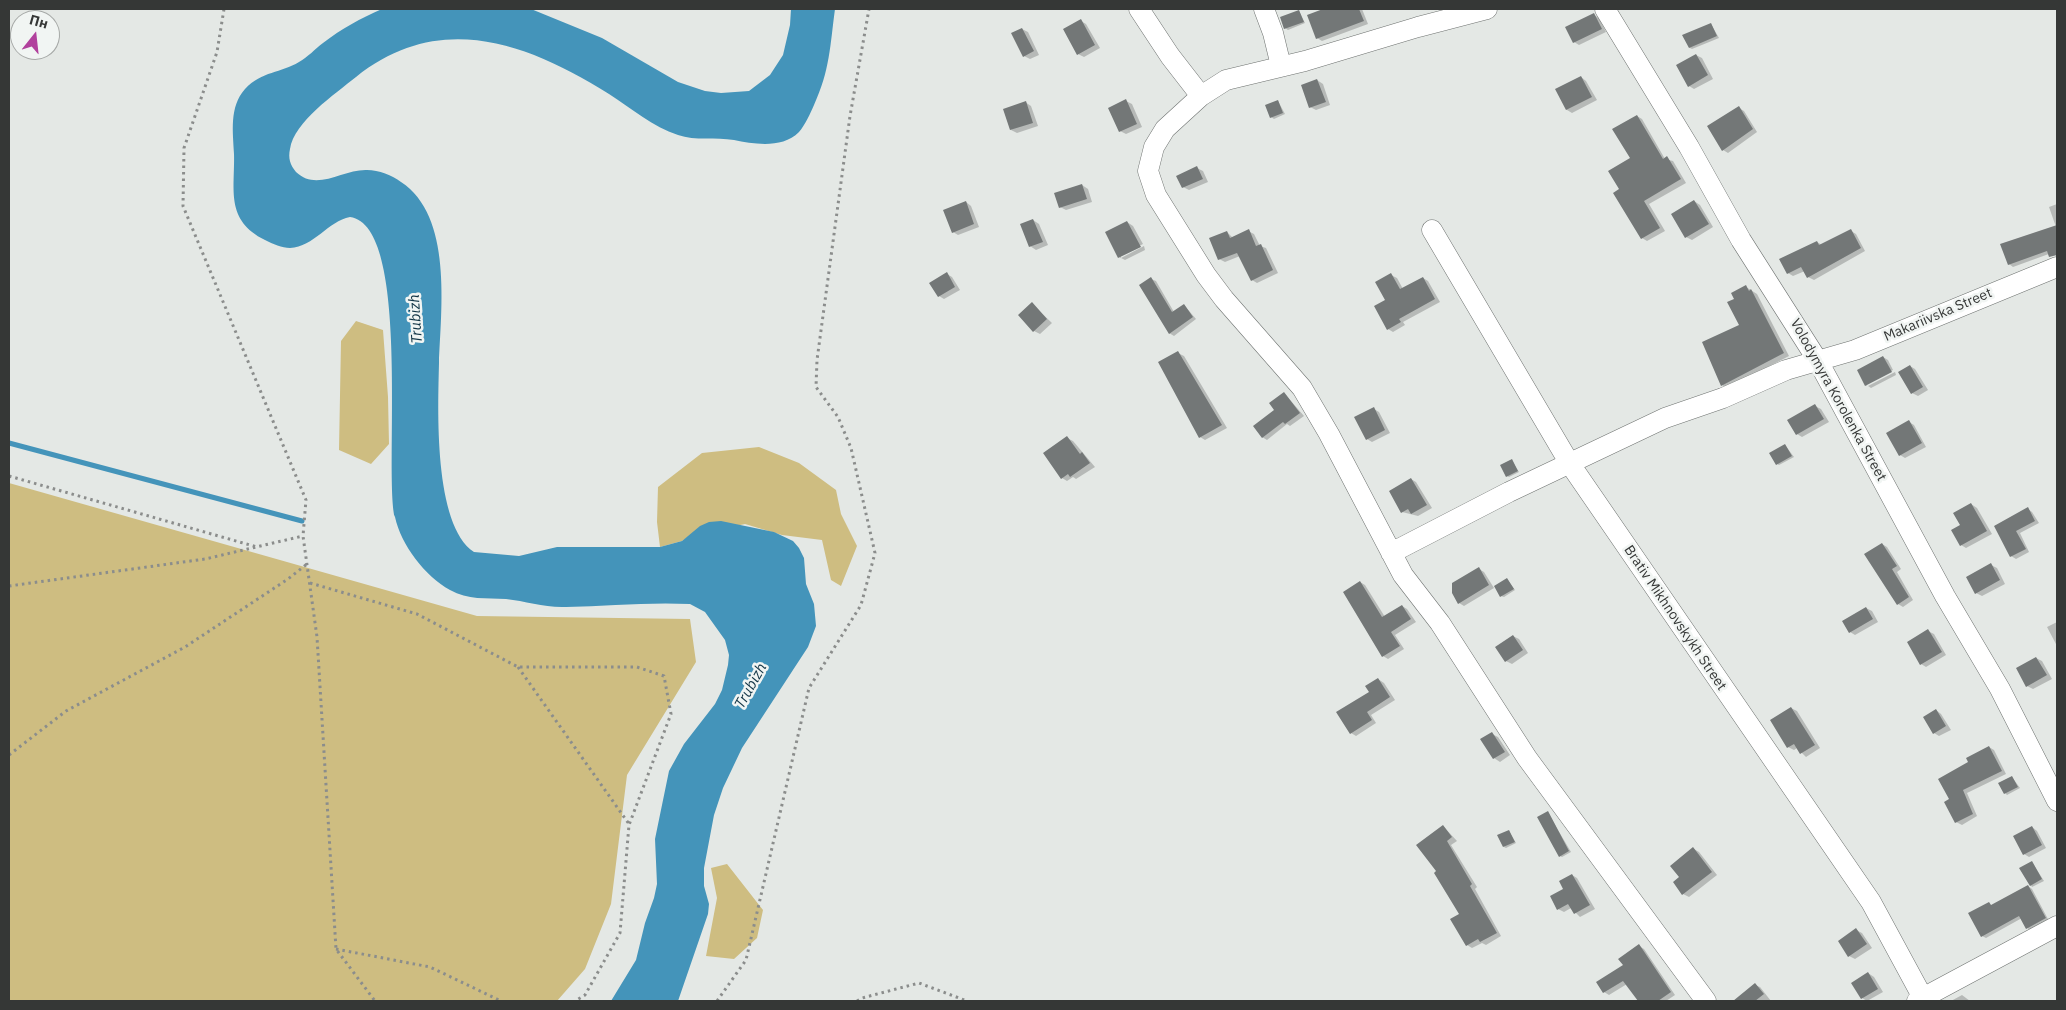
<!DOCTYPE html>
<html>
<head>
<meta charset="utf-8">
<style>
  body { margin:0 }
  #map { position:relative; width:2066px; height:1010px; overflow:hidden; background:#e4e8e5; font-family:"IBM Plex Sans",sans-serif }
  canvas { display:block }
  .frame { position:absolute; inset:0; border:10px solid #353736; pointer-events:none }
  .north { position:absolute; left:10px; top:10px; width:50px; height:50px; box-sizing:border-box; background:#f1f5f3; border:1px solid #a6a9a7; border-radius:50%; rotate:16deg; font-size:14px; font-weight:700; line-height:20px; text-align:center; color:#353736 }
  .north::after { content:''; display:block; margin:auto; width:18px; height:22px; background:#b1419d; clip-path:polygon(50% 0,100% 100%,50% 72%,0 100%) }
</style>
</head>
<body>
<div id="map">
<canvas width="2066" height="1010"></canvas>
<div class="frame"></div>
<div class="north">Пн</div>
</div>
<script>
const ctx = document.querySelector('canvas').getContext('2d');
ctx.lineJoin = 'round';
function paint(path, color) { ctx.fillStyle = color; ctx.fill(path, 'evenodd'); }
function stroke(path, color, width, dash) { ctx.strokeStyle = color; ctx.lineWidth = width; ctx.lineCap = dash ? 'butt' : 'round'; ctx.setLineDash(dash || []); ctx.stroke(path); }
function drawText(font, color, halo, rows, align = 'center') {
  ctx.font = font + ' "IBM Plex Sans",sans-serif'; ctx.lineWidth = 5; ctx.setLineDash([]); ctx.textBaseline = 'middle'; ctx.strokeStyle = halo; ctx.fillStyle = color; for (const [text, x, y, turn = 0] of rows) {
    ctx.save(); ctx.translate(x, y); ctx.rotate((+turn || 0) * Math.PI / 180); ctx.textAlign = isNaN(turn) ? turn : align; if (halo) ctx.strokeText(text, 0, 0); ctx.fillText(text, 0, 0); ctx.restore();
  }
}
paint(new Path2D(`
  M 356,321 L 383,330 L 388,397 L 389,444 L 371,464 L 339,450 L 341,341 Z
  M 759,447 L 799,463 L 836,490 L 841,514 L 857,546 L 841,586 L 831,580 L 822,540 L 782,535 L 745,524 L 689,536 L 682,541 L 660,547 L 657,522 L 658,487 L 702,453 Z
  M 9,483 L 477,616 L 690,619 L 696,662 L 627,775 L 611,904 L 585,969 L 557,1001 L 9,1001 Z
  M 727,864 L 763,910 L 757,938 L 734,959 L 706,956 L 717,898 L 711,868 Z`), '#cebd81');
paint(new Path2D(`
  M 382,9 L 531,9 L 602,38 L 678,82 L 705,91 L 721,93 L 749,91 L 770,75 L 783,55 L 790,25 L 791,9 L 835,9 C 830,46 830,70 814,105 C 810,114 805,125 799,132 C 782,149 754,144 734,140 C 716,137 695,141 678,135 C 653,127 631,108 609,94 C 527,43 440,10 356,77 C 335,94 294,122 290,149 C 288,158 290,165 296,172 C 317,192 343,169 367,170 C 379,170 392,175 401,182 C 453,216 441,309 439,363 C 438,407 433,525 474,552 L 519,556 L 557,547 L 660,547 L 682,541 L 700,526 L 709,522 L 721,521 L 774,532 L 793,541 L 799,548 L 804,558 L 806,584 L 814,604 L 816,626 L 808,647 L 742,748 L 723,788 L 714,815 L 704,868 L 704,886 L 709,904 L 708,914 L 678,1001 L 611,1001 L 636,960 L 645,923 L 654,898 L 657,884 L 655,839 L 669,771 L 684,744 L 715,704 L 722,690 L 728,665 L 729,655 L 725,640 L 705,612 L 690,604 C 648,602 607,606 566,607 C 545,608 526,601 506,599 C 486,598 468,600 450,590 C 425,576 401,545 395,517 C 384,470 412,225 350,217 C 328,221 314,247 290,248 C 282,248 273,244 265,240 C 225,220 235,190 234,154 C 233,132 229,107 245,89 C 262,71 281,73 299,62 C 308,57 315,49 323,43 C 341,29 361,18 382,9 Z`), '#4494ba');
paint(new Path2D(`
  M 1326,9 L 1362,9 L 1368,24 L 1322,41 L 1317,38 L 1309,15 Z
  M 1299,11 L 1305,23 L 1288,30 L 1285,28 Z
  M 1594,15 L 1599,18 L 1606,32 L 1579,45 L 1574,42 Z
  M 1081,21 L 1086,24 L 1100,48 L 1084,57 L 1078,54 Z
  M 1711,24 L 1719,38 L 1692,49 L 1690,48 L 1683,36 Z
  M 1022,29 L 1028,32 L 1039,55 L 1030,59 L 1024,56 Z
  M 1696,55 L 1702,58 L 1713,79 L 1694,89 L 1689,86 Z
  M 1581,77 L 1586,81 L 1597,100 L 1572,113 L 1567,110 L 1557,90 Z
  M 1317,80 L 1323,84 L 1330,105 L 1316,110 L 1310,107 Z
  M 1126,101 L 1132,104 L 1142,127 L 1126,134 L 1120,131 Z
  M 1278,101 L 1285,114 L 1274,119 L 1271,117 Z
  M 1025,102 L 1031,106 L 1038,126 L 1017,133 L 1011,130 Z
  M 1739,108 L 1744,111 L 1757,132 L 1728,153 L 1723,150 L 1709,127 Z
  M 1637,116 L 1642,119 L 1665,159 L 1673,161 L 1686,183 L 1649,204 L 1665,231 L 1647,241 L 1642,238 L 1620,190 L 1631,159 Z
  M 1197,168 L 1203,171 L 1208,182 L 1189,190 L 1183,187 Z
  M 1082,185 L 1088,189 L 1092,202 L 1066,210 L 1060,207 Z
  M 1694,201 L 1700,205 L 1713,227 L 1692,240 L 1686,237 Z
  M 966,202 L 971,206 L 979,227 L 958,235 L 953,232 Z
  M 2057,204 L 2057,251 L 2013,267 L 2009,264 L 2056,227 L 2049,207 Z
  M 1033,220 L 1039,224 L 1048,245 L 1036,250 L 1030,246 Z
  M 1127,222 L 1133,226 L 1143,244 L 1121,255 L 1121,258 L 1119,257 Z
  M 1248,231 L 1254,234 L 1260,246 L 1266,248 L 1278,273 L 1257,283 L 1252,280 L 1240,256 L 1225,262 L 1219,259 L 1227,232 L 1233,238 Z
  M 1851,231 L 1856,234 L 1865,251 L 1814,280 L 1808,277 L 1805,271 L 1793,276 L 1788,273 L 1817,242 L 1822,245 Z
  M 1144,246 L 1145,250 L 1125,260 L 1121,258 Z
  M 947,274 L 952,277 L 960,290 L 944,299 L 939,296 Z
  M 1391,275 L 1397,278 L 1403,289 L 1423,278 L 1428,281 L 1440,302 L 1403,322 L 1405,325 L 1393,332 L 1388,329 L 1387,300 Z
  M 1151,279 L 1156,281 L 1174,312 L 1184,305 L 1196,319 L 1174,336 L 1169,333 Z
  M 1746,287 L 1757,294 L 1789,356 L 1727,388 L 1722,385 L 1741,325 Z
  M 1032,304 L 1052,323 L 1040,334 L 1034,331 Z
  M 1178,353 L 1184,356 L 1227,428 L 1205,440 L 1200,437 Z
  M 1883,357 L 1888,360 L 1893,370 L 1867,383 L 1867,386 L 1866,385 Z
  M 1910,366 L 1915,369 L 1928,390 L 1918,396 L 1912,393 Z
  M 1895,372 L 1896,375 L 1871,388 L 1868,386 Z
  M 1284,393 L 1304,416 L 1290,426 L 1287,424 L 1267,440 L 1262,437 Z
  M 1815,406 L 1821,409 L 1829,422 L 1802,437 L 1797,434 Z
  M 1374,409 L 1379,412 L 1390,433 L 1372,442 L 1367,439 Z
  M 1909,422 L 1914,425 L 1926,447 L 1905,458 L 1900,455 Z
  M 1067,438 L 1073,441 L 1095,467 L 1076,479 L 1073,477 L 1067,481 L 1062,478 Z
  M 1785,445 L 1794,457 L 1779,465 L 1777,464 Z
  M 1512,461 L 1519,472 L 1509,477 L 1507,476 Z
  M 1411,479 L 1416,482 L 1432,508 L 1418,516 L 1402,512 Z
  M 1971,504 L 1977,508 L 1992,534 L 1966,548 L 1961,545 L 1962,525 Z
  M 2028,509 L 2032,512 L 2039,523 L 2020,533 L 2029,552 L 2016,559 L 2011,556 L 1995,526 Z
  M 1882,544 L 1887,547 L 1901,569 L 1897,572 L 1913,600 L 1903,607 L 1898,604 Z
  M 1991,565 L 1997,568 L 2005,584 L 1982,596 L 1976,593 Z
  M 1479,569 L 1484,572 L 1494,588 L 1464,606 L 1459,603 Z
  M 1507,579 L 1515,590 L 1504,597 L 1501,596 Z
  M 1360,582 L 1365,585 L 1385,617 L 1402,606 L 1407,609 L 1416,622 L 1395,635 L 1404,649 L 1388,659 L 1383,656 Z
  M 1866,608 L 1872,611 L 1878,622 L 1855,635 L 1850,632 Z
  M 2057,622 L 2057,646 L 2047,627 Z
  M 1928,631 L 1934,634 L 1946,655 L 1926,667 L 1921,664 Z
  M 1513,636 L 1519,639 L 1528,653 L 1512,664 L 1506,661 L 1497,648 Z
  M 2036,658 L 2042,661 L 2052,679 L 2033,689 L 2027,686 Z
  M 1378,679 L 1384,683 L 1395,700 L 1371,715 L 1376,723 L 1356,736 L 1351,733 Z
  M 1791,708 L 1797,711 L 1820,748 L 1806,757 L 1797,748 L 1794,750 L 1788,747 Z
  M 1936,710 L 1941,714 L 1951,730 L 1939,736 L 1934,733 Z
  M 1492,734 L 1498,737 L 1510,755 L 1500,762 L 1494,758 Z
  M 1989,747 L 1994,750 L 2006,774 L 1967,793 L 1977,816 L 1962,825 L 1956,822 L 1951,800 L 1970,762 Z
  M 2012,777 L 2020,788 L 2007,795 L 2005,793 Z
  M 1548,813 L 1571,852 L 1562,857 L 1560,856 Z
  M 1443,826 L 1457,841 L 1451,845 L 1477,887 L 1475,889 L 1501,936 L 1486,945 L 1482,943 L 1472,948 L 1467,945 L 1461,915 L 1438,872 Z
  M 2032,827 L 2037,831 L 2046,848 L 2029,857 L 2024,854 Z
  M 1509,831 L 1516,843 L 1506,848 L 1504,847 Z
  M 1694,849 L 1699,852 L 1717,875 L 1689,897 L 1683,894 L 1681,877 Z
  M 2032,862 L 2044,881 L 2032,887 L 2021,868 Z
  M 1572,875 L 1577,878 L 1595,909 L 1580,917 L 1571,908 L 1564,912 L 1558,909 Z
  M 2028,886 L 2032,889 L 2049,921 L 2031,930 L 2027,928 L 2022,918 L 1986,938 L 1982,936 L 1989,904 L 1992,906 Z
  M 1856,930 L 1862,933 L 1872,948 L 1855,959 L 1849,956 Z
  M 1639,946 L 1644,949 L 1675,995 L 1666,1001 L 1639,1001 L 1627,984 L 1609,995 L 1604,992 L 1598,983 L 1625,965 Z
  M 1868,973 L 1874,977 L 1883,992 L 1867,1001 L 1862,998 Z
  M 1755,985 L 1760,987 L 1771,1001 L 1747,1001 L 1742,995 Z
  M 1962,995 L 1970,1001 L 1951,1001 Z`), '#0003');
stroke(new Path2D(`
  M 9,443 L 302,521`), '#4494ba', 5);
paint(new Path2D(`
  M 1323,9 L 1359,9 L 1364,21 L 1316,39 L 1307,15 Z
  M 1299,10 L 1304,22 L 1284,29 L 1280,17 Z
  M 1594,13 L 1602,29 L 1573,43 L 1565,27 Z
  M 1081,19 L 1095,45 L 1077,55 L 1063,29 Z
  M 1711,23 L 1717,36 L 1689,48 L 1682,35 Z
  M 1022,28 L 1034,51 L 1023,57 L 1011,33 Z
  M 1696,54 L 1708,75 L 1688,87 L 1676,65 Z
  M 1581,76 L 1592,97 L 1566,110 L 1555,89 Z
  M 1317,79 L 1326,102 L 1309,108 L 1301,85 Z
  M 1126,99 L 1137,124 L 1119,132 L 1108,108 Z
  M 1278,100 L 1283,113 L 1270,118 L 1265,105 Z
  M 1026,101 L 1033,123 L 1010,130 L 1003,109 Z
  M 1739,106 L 1753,129 L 1722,151 L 1707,126 Z
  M 1637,115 L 1663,159 L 1667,156 L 1681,179 L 1644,201 L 1660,228 L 1641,239 L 1613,193 L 1619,189 L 1608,171 L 1630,158 L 1612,129 Z
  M 1197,166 L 1203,179 L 1182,188 L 1176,176 Z
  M 1082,184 L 1087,199 L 1059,208 L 1054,193 Z
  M 1694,200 L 1709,224 L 1685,238 L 1671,214 Z
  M 966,201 L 974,224 L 952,233 L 943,210 Z
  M 1033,219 L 1043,242 L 1029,247 L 1020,224 Z
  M 1127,221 L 1141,247 L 1118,258 L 1105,232 Z
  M 2057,225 L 2057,255 L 2049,257 L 2047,251 L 2008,265 L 2000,244 Z
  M 1249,229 L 1256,246 L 1261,244 L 1273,270 L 1251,281 L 1237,253 L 1218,260 L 1209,238 L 1227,231 L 1230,238 Z
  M 1851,229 L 1861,248 L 1807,278 L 1801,267 L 1787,274 L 1779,259 L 1817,241 L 1819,245 Z
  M 947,272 L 955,287 L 938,297 L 929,283 Z
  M 1391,273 L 1400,289 L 1423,277 L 1435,299 L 1399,319 L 1401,322 L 1387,330 L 1374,306 L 1385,300 L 1375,282 Z
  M 1151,277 L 1172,312 L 1184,304 L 1193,317 L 1169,334 L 1139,285 Z
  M 1746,285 L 1749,291 L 1751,289 L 1784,353 L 1721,386 L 1702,342 L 1739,325 L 1727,302 L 1734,299 L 1731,293 Z
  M 1032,302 L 1047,319 L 1033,332 L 1018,315 Z
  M 1178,351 L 1222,425 L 1199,438 L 1158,362 Z
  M 1883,356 L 1892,372 L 1865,386 L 1857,370 Z
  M 1910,365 L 1923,387 L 1911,394 L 1898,372 Z
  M 1284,392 L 1300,413 L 1285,424 L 1283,422 L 1262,438 L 1253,426 L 1274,410 L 1269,403 Z
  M 1815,404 L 1824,419 L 1796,435 L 1787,420 Z
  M 1374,407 L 1385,430 L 1366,440 L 1354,417 Z
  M 1909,420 L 1922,443 L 1899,456 L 1886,433 Z
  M 1067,436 L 1080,454 L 1082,452 L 1090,463 L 1070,477 L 1068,474 L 1061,479 L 1043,453 Z
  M 1785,444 L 1792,456 L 1776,465 L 1769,453 Z
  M 1512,459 L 1518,471 L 1506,477 L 1500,465 Z
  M 1411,478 L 1427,505 L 1411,514 L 1408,509 L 1401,513 L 1389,491 Z
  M 1971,503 L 1987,531 L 1960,546 L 1951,530 L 1960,525 L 1953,513 Z
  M 2028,507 L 2035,521 L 2016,531 L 2026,549 L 2010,557 L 1994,526 Z
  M 1882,543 L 1897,566 L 1892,569 L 1909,597 L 1897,605 L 1864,554 Z
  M 1991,563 L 2000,580 L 1975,594 L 1966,577 Z
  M 1479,567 L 1489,585 L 1458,604 L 1452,593 L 1452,583 Z
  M 1507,578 L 1514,589 L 1500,597 L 1494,586 Z
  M 1360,581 L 1382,617 L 1402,605 L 1411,619 L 1391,632 L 1400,646 L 1382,657 L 1343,592 Z
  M 1866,607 L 1873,619 L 1849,633 L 1842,621 Z
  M 1928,629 L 1942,652 L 1920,665 L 1907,642 Z
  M 1513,635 L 1523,650 L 1505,662 L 1495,647 Z
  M 2036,657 L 2047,675 L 2026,687 L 2016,668 Z
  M 1378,678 L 1390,697 L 1367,712 L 1372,720 L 1350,734 L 1336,712 L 1369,692 L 1365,686 Z
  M 1791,707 L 1815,745 L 1800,754 L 1794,744 L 1787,748 L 1770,720 Z
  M 1936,709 L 1946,726 L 1933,734 L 1923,717 Z
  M 1492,732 L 1505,752 L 1493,759 L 1480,739 Z
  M 1989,746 L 2002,771 L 1963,790 L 1973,814 L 1955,823 L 1944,802 L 1949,799 L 1938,779 L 1968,762 L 1966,758 Z
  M 2012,776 L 2018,787 L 2004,794 L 1998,783 Z
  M 1548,811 L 1569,851 L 1559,857 L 1537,817 Z
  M 1443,825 L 1452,837 L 1447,841 L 1472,884 L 1470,886 L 1497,933 L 1480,942 L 1478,939 L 1466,946 L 1450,919 L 1459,914 L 1434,873 L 1436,871 L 1416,845 Z
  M 2032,826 L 2042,845 L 2023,855 L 2013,836 Z
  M 1509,830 L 1515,842 L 1503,847 L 1497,835 Z
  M 1693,847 L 1712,872 L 1682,895 L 1673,882 L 1679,877 L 1670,866 Z
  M 2032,861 L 2042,879 L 2030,886 L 2019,868 Z
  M 1572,874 L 1590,905 L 1574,914 L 1568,904 L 1557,910 L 1550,896 L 1563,889 L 1559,881 Z
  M 2028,885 L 2046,918 L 2026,929 L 2019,916 L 1981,937 L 1968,913 L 1989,902 L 1991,905 Z
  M 1856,928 L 1867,944 L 1848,957 L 1838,941 Z
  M 1639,944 L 1671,992 L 1658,1001 L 1638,1001 L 1623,981 L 1603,993 L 1596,982 L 1623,965 L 1618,959 Z
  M 1868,972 L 1878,989 L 1861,999 L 1851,983 Z
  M 1755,983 L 1764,994 L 1755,1001 L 1733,1001 Z`), '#737777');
const minor = new Path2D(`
  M 1139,9 L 1170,56 L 1201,96 L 1226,80 L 1305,61 L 1418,27 L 1487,9
  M 1264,9 L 1273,33 L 1281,66
  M 1605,9 L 1689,147 L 1741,240 L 1818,361 L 1945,596 L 2000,689 L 2057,801
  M 1201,96 L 1165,129 L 1154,147 L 1148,171 L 1156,195 L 1206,275 L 1224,299 L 1302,388 L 1329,434 L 1403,575 L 1440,623 L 1527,758 L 1706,1001
  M 1432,230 L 1570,464 L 1871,902 L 1923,998 L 1922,1001
  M 1391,553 L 1509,492 L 1665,418 L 1723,398 L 1786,370 L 1855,350 L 2057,267
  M 1917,1001 L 2057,926`);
stroke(minor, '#6e7270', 21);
stroke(new Path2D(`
  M 224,9 L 217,52 L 184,148 L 183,206 L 306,500 L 303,536 L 317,637 L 336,949 L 375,1001
  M 9,476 L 257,547
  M 310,583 L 417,614 L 518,667 L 637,667 L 664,676 L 671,714 L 629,825 L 620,933 L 585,995 L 575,1001
  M 9,586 L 205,559 L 303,536
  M 518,667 L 629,824
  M 9,755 L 66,711 L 185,647 L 288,579 L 307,564
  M 336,949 L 430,967 L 501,1001
  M 717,1001 L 746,960 L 809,688 L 861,605 L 875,553 L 851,448 L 838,417 L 816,387 L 817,360 L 850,116 L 869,9
  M 857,1001 L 862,998 L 919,983 L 967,1001`), '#8b8d8c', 3, [2.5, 4]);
stroke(minor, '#fff', 20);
drawText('14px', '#353736', '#f1f5f3', [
  ["Makariivska Street",1938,315,-23],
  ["Volodymyra Korolenka Street",1838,400,61],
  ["Brativ Mikhnovskykh Street",1675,618,56]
]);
drawText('italic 15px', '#123546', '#f1f5f3', [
  ["Trubizh",416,319,-94],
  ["Trubizh",751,686,-61]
]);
</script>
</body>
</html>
